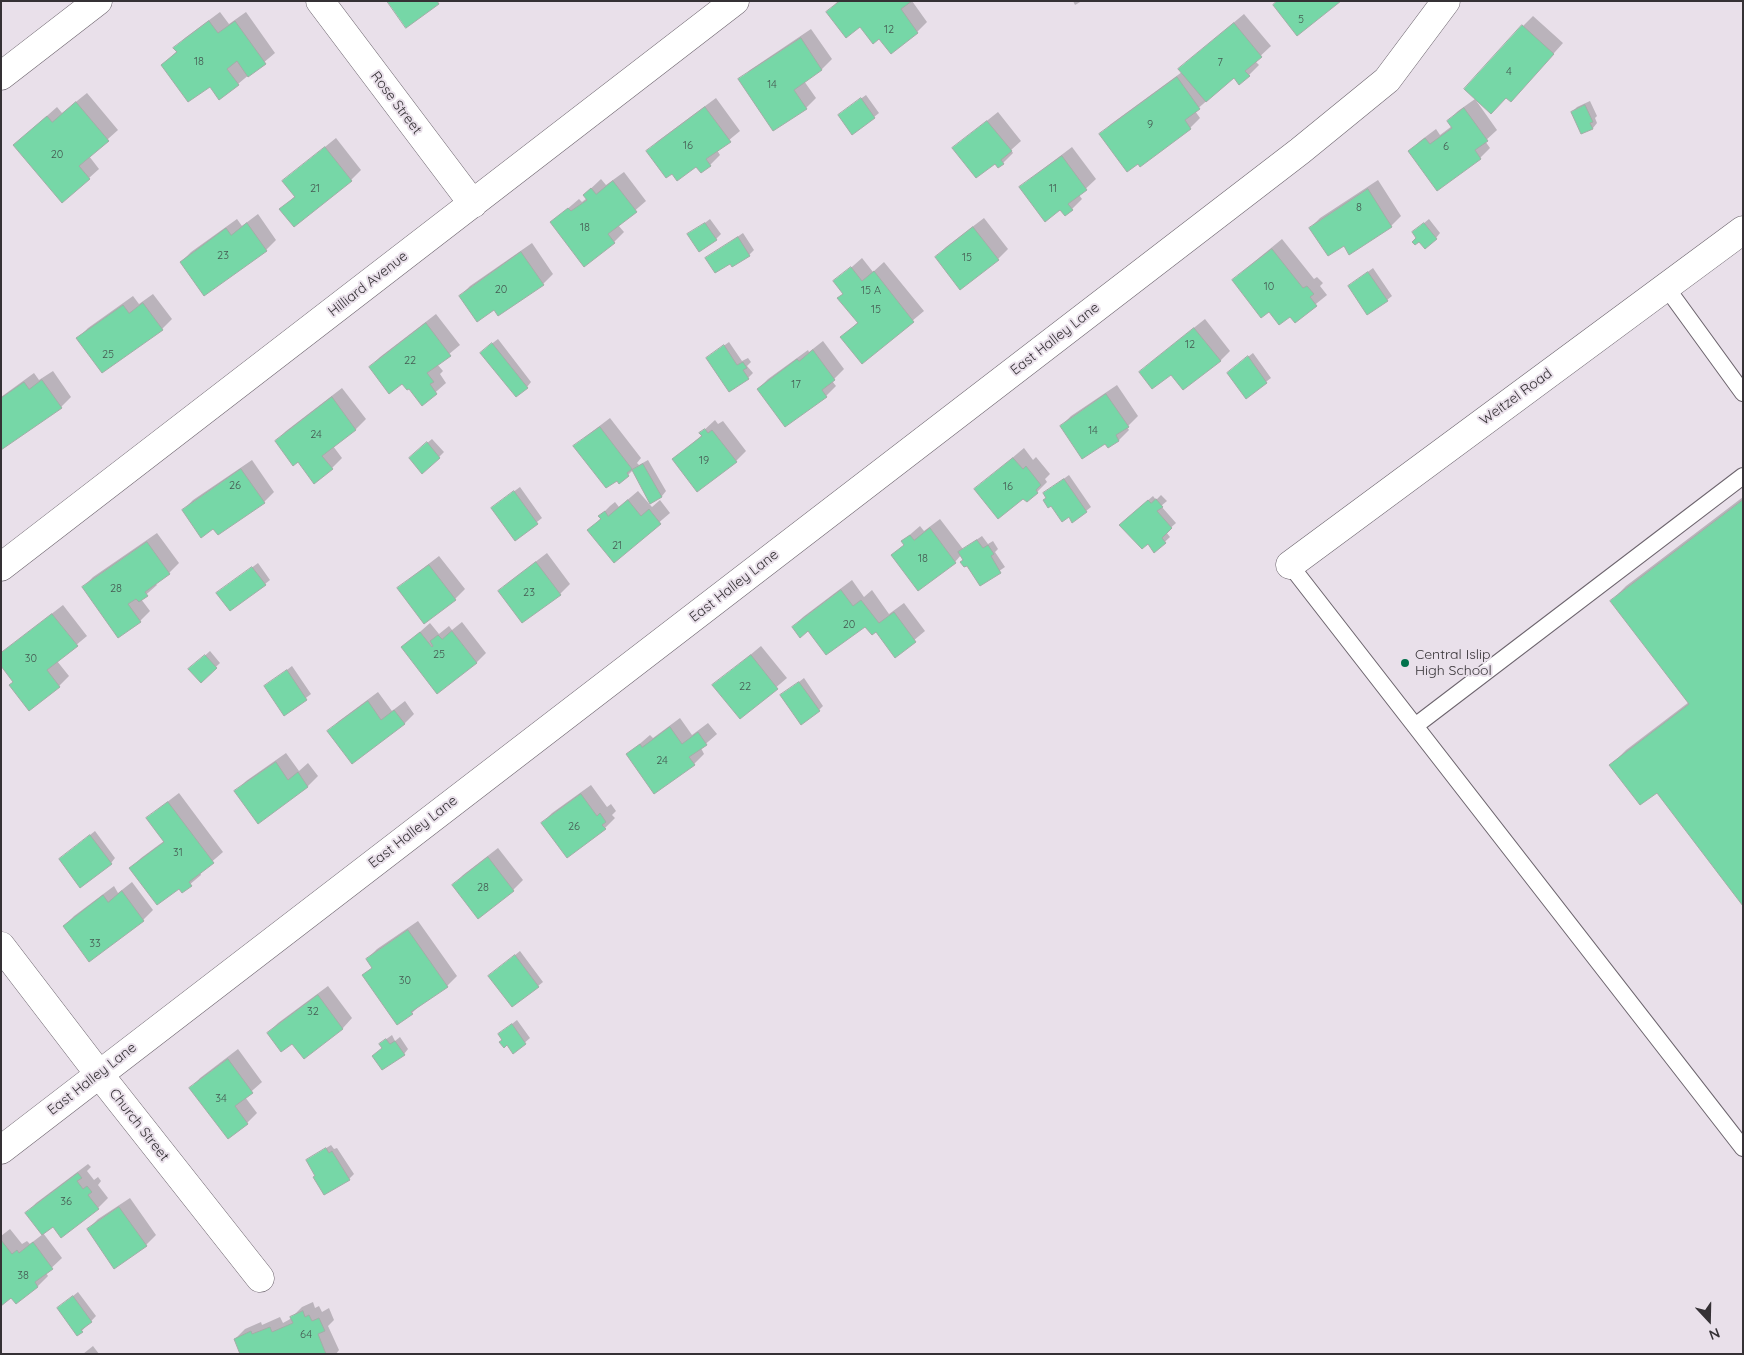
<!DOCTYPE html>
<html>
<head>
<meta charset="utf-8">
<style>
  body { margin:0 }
  #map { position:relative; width:1744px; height:1355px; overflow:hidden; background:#e9e0ea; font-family:Quicksand,sans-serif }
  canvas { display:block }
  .frame { position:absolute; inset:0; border:2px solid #353135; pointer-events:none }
  .north { position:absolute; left:1684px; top:1295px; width:50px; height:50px; -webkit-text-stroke:4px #e9e0ea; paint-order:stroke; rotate:159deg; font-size:14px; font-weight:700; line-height:20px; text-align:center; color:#353135 }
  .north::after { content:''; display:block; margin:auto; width:18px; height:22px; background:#353135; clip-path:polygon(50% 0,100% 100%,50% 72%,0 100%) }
</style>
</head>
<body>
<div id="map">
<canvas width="1744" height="1355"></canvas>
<div class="frame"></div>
<div class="north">N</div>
</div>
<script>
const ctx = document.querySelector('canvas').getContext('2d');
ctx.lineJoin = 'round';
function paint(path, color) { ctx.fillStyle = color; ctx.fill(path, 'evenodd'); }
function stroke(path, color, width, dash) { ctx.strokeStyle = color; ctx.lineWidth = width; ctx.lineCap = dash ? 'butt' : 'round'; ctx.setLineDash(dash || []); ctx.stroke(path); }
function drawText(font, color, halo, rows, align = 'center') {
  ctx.font = font + ' Quicksand,sans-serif'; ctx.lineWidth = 4; ctx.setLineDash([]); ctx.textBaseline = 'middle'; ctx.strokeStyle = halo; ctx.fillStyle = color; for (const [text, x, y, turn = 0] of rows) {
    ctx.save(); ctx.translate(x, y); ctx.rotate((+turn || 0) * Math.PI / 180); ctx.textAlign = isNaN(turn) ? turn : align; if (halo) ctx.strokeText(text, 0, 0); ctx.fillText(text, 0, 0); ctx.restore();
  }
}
paint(new Path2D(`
  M 838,1 L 912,1 L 927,22 L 917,32 L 891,52 L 880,37 L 861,25 L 828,12 Z
  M 1073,1 L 1082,1 L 1075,5 Z
  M 220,12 L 229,24 L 246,12 L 275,53 L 238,84 L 210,85 L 162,65 L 177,51 L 175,48 L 185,38 Z
  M 1244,14 L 1271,46 L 1255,61 L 1259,65 L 1249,75 L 1234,77 L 1195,111 L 1200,118 L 1190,128 L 1101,134 L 1111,124 L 1182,72 L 1180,69 L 1190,59 Z
  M 1533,16 L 1563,43 L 1521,90 L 1523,26 Z
  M 811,29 L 832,59 L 822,69 L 804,81 L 816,98 L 806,108 L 740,80 L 750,70 Z
  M 87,93 L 118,130 L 89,156 L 99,169 L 89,178 L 14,145 L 57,107 L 62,113 Z
  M 866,95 L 879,113 L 874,117 L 844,111 Z
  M 716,98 L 740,131 L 717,150 L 720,155 L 710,165 L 696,165 L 672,172 L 648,151 L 658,141 Z
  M 1475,99 L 1497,130 L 1485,141 L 1490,148 L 1480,158 L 1410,151 L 1420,141 L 1436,129 L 1440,135 L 1452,126 L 1448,121 L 1458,111 Z
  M 1590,101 L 1597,116 L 1595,118 L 1597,123 L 1593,128 L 1582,132 L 1572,112 L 1577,107 Z
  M 998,112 L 1021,141 L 1011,150 L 1013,153 L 1003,163 L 995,162 L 954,149 L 964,139 Z
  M 336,138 L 361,170 L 351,180 L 281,209 L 295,196 L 284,182 L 294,172 Z
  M 1072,147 L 1096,179 L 1079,195 L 1082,199 L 1072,209 L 1061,208 L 1021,188 L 1031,178 Z
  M 624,172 L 646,201 L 618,225 L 624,232 L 614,242 L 552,222 L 579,199 L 582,202 L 587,198 L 584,195 L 601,179 L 606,185 Z
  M 1378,180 L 1401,216 L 1391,226 L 1344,244 L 1310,228 L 1320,218 Z
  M 258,214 L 276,240 L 266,250 L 204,294 L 181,262 L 191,252 L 237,219 L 242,226 Z
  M 984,218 L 1008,249 L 998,259 L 936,257 L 946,247 Z
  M 710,219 L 721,234 L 716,239 L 689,235 Z
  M 1429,219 L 1440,233 L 1436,238 L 1418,238 L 1418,228 Z
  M 743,233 L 754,250 L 749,255 L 731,262 L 707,258 Z
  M 1282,239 L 1314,279 L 1317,277 L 1323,283 L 1320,286 L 1327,295 L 1295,321 L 1290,315 L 1269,311 L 1233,281 L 1243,271 Z
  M 532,243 L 553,274 L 543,284 L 494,308 L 460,296 L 470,286 Z
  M 862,258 L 873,272 L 884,262 L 924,311 L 863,362 L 842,337 L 858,322 L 839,298 L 844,293 L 835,282 Z
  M 1373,268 L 1392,296 L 1387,300 L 1349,286 Z
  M 153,294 L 172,319 L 162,329 L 78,338 L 88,328 L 133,296 L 139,304 Z
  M 436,314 L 460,345 L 437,364 L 443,371 L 440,374 L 446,383 L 422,404 L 409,387 L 370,367 L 380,357 Z
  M 1205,319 L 1230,351 L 1220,361 L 1171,373 L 1141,372 L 1151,362 Z
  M 498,339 L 531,382 L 527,387 L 486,348 Z
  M 823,341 L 844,369 L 832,381 L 836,386 L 826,396 L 758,389 L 768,379 L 808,350 L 809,352 Z
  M 729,342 L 742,361 L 748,358 L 751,362 L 747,366 L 753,373 L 748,378 L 707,358 Z
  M 1253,353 L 1271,378 L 1246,397 L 1228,373 Z
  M 53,371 L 71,397 L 61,407 L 1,447 L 1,397 L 34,373 L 39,380 Z
  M 1117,385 L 1138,416 L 1127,427 L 1129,430 L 1119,440 L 1109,447 L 1105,442 L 1061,426 L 1071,416 Z
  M 342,388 L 366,419 L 356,429 L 333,446 L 342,458 L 332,468 L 298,460 L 276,441 L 286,431 Z
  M 610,418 L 641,458 L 637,463 L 639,465 L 648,460 L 666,491 L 662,496 L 651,502 L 633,470 L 628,475 L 575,447 L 585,437 Z
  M 715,420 L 718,424 L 723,421 L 746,451 L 736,461 L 674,459 L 702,435 L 701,433 Z
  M 432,439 L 444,452 L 439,457 L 415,453 Z
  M 1024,448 L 1033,460 L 1036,457 L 1050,474 L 1045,479 L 1047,482 L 1037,492 L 986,480 Z
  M 252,460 L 274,492 L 264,502 L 214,527 L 183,510 L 193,500 Z
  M 1069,475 L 1091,507 L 1086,511 L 1069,515 L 1044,493 Z
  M 520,487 L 542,518 L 515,539 L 497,504 Z
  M 638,491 L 652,507 L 660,500 L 670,513 L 614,561 L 589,530 L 601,518 L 600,516 L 610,506 L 615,502 L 619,507 Z
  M 1161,495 L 1167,501 L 1161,506 L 1176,523 L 1166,532 L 1170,537 L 1155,551 L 1125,520 L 1153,496 L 1156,500 Z
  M 1743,497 L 1743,904 L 1657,791 L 1611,765 L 1626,750 L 1689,702 L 1611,601 L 1626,586 Z
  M 940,519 L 963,549 L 982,536 L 988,544 L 993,541 L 998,549 L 995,552 L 1005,567 L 980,584 L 961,555 L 955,562 L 892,555 L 905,544 L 903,541 L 913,532 L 920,526 L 924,531 Z
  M 157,533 L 179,563 L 169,573 L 155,583 L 157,585 L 141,599 L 150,611 L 140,621 L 83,587 L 93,577 Z
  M 547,553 L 570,584 L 560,594 L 499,591 L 509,582 Z
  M 439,556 L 465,589 L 455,599 L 399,589 L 409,579 Z
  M 258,563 L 270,580 L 265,584 L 218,593 Z
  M 852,580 L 864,597 L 872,590 L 889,614 L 904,603 L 925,631 L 895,656 L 876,630 L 866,625 L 809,630 L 793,627 L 803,617 Z
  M 63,605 L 87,636 L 57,661 L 69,676 L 59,686 L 15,681 L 1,653 Z
  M 462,622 L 486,653 L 476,663 L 403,647 L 430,623 L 439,634 L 449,626 L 452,630 Z
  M 761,646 L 787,678 L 740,718 L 714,685 Z
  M 210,651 L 220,663 L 201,681 L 190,669 Z
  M 292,666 L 311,694 L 285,714 L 266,686 Z
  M 804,678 L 823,706 L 819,710 L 781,696 Z
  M 378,692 L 392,711 L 405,701 L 414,714 L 404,724 L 329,731 L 339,721 Z
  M 680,718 L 692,735 L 708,723 L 717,734 L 701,748 L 704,754 L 694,764 L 628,754 L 650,735 L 653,738 Z
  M 286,753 L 299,771 L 308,763 L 318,776 L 308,786 L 258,822 L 236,791 L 246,781 Z
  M 591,785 L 607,807 L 611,804 L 616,811 L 612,815 L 615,818 L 605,828 L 542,823 L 552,813 Z
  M 179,793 L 223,852 L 200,872 L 201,875 L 182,891 L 179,887 L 131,868 L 141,858 L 164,841 L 148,819 L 158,809 Z
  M 95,831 L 115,858 L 111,863 L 65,855 Z
  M 498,848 L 523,880 L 513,890 L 454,885 L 463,875 Z
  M 132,882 L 153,910 L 143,920 L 64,926 L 74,916 L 114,886 L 118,893 Z
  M 418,921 L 457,976 L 447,986 L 421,1004 L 412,1013 L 364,975 L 373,967 L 367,959 L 377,949 Z
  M 520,951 L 543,982 L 538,986 L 489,976 Z
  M 328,986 L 352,1018 L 343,1028 L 292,1042 L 268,1033 L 278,1023 Z
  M 517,1020 L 530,1038 L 514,1052 L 499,1034 Z
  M 392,1035 L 395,1041 L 400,1037 L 408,1049 L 404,1054 L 383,1048 L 385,1040 Z
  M 238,1049 L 262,1082 L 245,1097 L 257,1113 L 247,1123 L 191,1088 L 200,1078 Z
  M 331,1145 L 334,1149 L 337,1148 L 354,1174 L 349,1179 L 316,1175 L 308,1160 Z
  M 88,1164 L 91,1167 L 87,1171 L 94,1180 L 98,1177 L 101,1181 L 98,1185 L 108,1198 L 98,1208 L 53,1225 L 43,1233 L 62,1258 L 46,1273 L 48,1276 L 38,1286 L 16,1302 L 12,1297 L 1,1304 L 1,1236 L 10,1229 L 22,1244 L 27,1241 L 30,1244 L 43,1234 L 27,1213 L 36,1203 Z
  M 130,1198 L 156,1235 L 146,1245 L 88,1229 L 98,1219 Z
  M 78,1292 L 96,1316 L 78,1335 L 63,1304 Z
  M 313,1302 L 315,1308 L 319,1306 L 322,1312 L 329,1308 L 334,1320 L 328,1326 L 339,1350 L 336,1354 L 242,1354 L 235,1339 L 245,1329 L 261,1322 L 262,1325 L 280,1317 L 283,1323 L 292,1318 L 292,1317 L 302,1307 Z
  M 93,1346 L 99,1354 L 83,1354 Z`), '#0003');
const building = new Path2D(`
  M 387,1 L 437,1 L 439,4 L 406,28 Z
  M 840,1 L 912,1 L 901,9 L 918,33 L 891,54 L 879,39 L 873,44 L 860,27 L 846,38 L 826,12 Z
  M 1277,1 L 1341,1 L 1297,36 L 1273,5 Z
  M 209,21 L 218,33 L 235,21 L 266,64 L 248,77 L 237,61 L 227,69 L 239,85 L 219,100 L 210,87 L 188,102 L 161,65 L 177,52 L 173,48 Z
  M 1234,23 L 1262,57 L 1245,71 L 1250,76 L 1239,85 L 1234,78 L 1206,102 L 1178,69 Z
  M 1522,25 L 1554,54 L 1511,102 L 1506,98 L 1491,114 L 1464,89 Z
  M 801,38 L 822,70 L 794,90 L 807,109 L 773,131 L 738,79 Z
  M 1177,77 L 1200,109 L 1185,120 L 1191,129 L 1140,167 L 1138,164 L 1127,172 L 1099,134 Z
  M 861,98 L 875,118 L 852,135 L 838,115 Z
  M 76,102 L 109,141 L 79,166 L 90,179 L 62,203 L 13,145 L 47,116 L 52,122 Z
  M 1585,105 L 1593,122 L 1590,123 L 1593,129 L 1581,134 L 1571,112 Z
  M 705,107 L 731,142 L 706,159 L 711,166 L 701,173 L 696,167 L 677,181 L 672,174 L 666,178 L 646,151 Z
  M 1464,108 L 1488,141 L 1475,150 L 1481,159 L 1437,191 L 1408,151 L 1425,138 L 1430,144 L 1452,128 L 1447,121 Z
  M 987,121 L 1012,151 L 1001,160 L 1004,164 L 998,168 L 995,164 L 976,178 L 952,148 Z
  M 325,147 L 352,181 L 294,227 L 279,209 L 295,197 L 282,181 Z
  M 1062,156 L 1087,190 L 1068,204 L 1073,210 L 1065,216 L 1060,210 L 1045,222 L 1019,187 Z
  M 613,181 L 637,212 L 608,234 L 615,243 L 584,267 L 550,222 L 568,208 L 571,211 L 587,200 L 583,195 L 591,188 L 596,194 Z
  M 1368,189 L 1392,227 L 1349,255 L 1344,246 L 1328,256 L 1309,228 Z
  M 247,223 L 267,251 L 204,296 L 180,262 L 226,228 L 231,235 Z
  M 705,223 L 717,240 L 699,252 L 687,234 Z
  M 1424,223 L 1437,239 L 1425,249 L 1419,242 L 1415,245 L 1412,242 L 1416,238 L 1412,232 Z
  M 973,227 L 999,260 L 960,290 L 935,257 Z
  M 738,237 L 750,256 L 732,267 L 730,264 L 715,273 L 705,258 Z
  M 1272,249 L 1303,288 L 1307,286 L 1314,294 L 1310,297 L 1317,306 L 1295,323 L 1290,317 L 1279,325 L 1269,312 L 1261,318 L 1232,280 Z
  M 521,252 L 544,285 L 498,316 L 494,310 L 477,322 L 459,296 Z
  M 851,267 L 862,281 L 874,271 L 914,322 L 862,364 L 840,337 L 858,323 L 837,298 L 843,294 L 833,281 Z
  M 1368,272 L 1388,301 L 1367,315 L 1348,286 Z
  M 143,303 L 163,330 L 102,373 L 76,338 L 123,305 L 129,313 Z
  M 426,323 L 451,356 L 427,373 L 434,382 L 430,384 L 437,394 L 422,406 L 409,389 L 407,390 L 402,384 L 389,394 L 369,367 Z
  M 1194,328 L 1221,361 L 1183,390 L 1171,375 L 1152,389 L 1139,372 Z
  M 492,343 L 528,388 L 516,397 L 480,353 Z
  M 724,345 L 737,365 L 743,362 L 747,368 L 743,370 L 749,379 L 729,392 L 706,358 Z
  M 813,350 L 835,380 L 822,390 L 827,397 L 785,427 L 757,389 L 797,359 L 799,361 Z
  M 1248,356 L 1267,383 L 1246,399 L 1227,373 Z
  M 42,380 L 62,408 L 1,450 L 1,398 L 24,382 L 29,389 Z
  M 1106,394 L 1129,427 L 1116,435 L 1119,441 L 1108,448 L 1105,444 L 1082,459 L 1060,426 Z
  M 332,397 L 356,430 L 322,456 L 333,469 L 314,484 L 298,462 L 293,466 L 275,441 Z
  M 600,427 L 632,469 L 627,473 L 629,476 L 619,484 L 617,481 L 606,488 L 573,446 Z
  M 705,429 L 708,433 L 712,430 L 737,462 L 697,492 L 672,459 L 702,436 L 699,433 Z
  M 427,442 L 440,458 L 422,474 L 409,458 Z
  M 1013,458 L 1023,469 L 1026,466 L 1041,485 L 1036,490 L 1038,493 L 1027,502 L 1023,499 L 998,519 L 974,489 Z
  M 643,464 L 662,497 L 650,504 L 632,470 Z
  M 241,469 L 265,503 L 218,535 L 213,529 L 201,538 L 182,510 Z
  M 1064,479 L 1087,512 L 1072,523 L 1069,517 L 1062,522 L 1051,506 L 1048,508 L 1043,500 L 1046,498 L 1043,493 Z
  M 514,491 L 538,524 L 515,541 L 491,508 Z
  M 1156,499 L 1163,507 L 1157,511 L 1172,528 L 1162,538 L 1166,543 L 1154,553 L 1148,544 L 1142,549 L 1119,525 L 1148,500 L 1151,503 Z
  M 628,500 L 641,516 L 649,509 L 661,524 L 614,563 L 587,530 L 601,519 L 598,516 L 605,511 L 608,516 Z
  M 1743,500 L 1743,906 L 1657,793 L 1640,805 L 1609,765 L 1689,704 L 1610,601 Z
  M 930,528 L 956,563 L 918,591 L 891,555 L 904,545 L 901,541 L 910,535 L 914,540 Z
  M 977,540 L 983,548 L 988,545 L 994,554 L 991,556 L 1001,573 L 980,586 L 967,566 L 964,567 L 960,562 L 963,560 L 958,552 Z
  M 147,542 L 170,574 L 145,592 L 148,596 L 139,602 L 136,599 L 128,604 L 141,622 L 118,638 L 82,587 Z
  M 536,562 L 561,595 L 522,623 L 498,591 Z
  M 429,565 L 456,600 L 424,624 L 397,588 Z
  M 252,567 L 266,585 L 230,611 L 216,593 Z
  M 841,590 L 853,606 L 861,600 L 879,623 L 894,612 L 916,642 L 895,658 L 876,632 L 872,635 L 865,627 L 826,655 L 808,631 L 800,638 L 792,627 Z
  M 52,614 L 78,646 L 47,670 L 60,687 L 29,711 L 9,685 L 13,682 L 1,666 L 1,653 Z
  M 452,631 L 477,663 L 437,694 L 401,647 L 420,632 L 432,647 L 433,646 L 430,641 L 438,635 L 442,639 Z
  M 205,655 L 217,668 L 201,683 L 188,669 Z
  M 751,655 L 778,689 L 740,719 L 712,685 Z
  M 287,670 L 307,700 L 284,716 L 264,686 Z
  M 799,682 L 820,711 L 801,725 L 780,695 Z
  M 368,701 L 381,720 L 394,710 L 405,724 L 352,764 L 327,731 Z
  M 670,727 L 682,744 L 698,732 L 707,745 L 689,757 L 695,765 L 654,794 L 626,754 L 640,744 L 642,747 Z
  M 276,762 L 288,780 L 298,772 L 308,787 L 258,824 L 234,791 Z
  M 581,794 L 597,816 L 600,813 L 606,822 L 602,825 L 606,829 L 567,858 L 541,823 Z
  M 168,802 L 214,863 L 189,882 L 192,886 L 182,893 L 179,889 L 157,905 L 129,868 L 164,842 L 146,818 Z
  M 90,835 L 112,864 L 80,888 L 59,859 Z
  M 488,857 L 514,891 L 478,919 L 452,885 Z
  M 122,891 L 144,921 L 89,962 L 63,926 L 103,895 L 108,902 Z
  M 408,930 L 448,987 L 411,1012 L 413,1014 L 397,1025 L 362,975 L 372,968 L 366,959 Z
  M 515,955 L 539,987 L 512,1007 L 488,976 Z
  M 318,995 L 343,1029 L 304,1059 L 292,1044 L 281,1052 L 267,1033 Z
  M 512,1024 L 526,1044 L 513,1054 L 507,1045 L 504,1048 L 499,1042 L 502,1040 L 498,1034 Z
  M 386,1039 L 390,1044 L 395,1041 L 405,1055 L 382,1070 L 372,1056 L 382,1048 L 379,1044 Z
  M 228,1059 L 253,1093 L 235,1106 L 248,1124 L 228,1139 L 189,1088 Z
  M 326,1148 L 329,1153 L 332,1151 L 350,1180 L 324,1195 L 313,1177 L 315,1176 L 306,1160 Z
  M 78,1173 L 82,1178 L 77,1181 L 83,1189 L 87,1186 L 92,1192 L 88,1195 L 99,1209 L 61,1238 L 53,1227 L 42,1235 L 25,1213 Z
  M 119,1207 L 147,1246 L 114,1269 L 87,1229 Z
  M 1,1240 L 12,1254 L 17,1250 L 19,1253 L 33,1242 L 53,1269 L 35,1282 L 38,1287 L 16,1304 L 11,1298 L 1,1306 Z
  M 73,1296 L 92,1322 L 81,1330 L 83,1332 L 77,1336 L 57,1308 Z
  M 303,1311 L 305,1317 L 309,1315 L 312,1321 L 319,1318 L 325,1331 L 318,1334 L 326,1354 L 240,1354 L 234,1339 L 251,1331 L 252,1334 L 270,1327 L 272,1332 L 293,1323 L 290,1317 Z`);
paint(building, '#76d7a7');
stroke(building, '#a1ada6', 1);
const lane = new Path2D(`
  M 1666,287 L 1743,393
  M 1290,565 L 1743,1148
  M 1415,726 L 1743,476`);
const street = new Path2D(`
  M 320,1 L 473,204
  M 1,76 L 98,1
  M 1290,565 L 1743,230
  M 1,567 L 735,1
  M 1,946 L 99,1074 L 260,1278
  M 1,1150 L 1300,151 L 1387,80 L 1446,1`);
stroke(lane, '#6c646d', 18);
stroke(street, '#6c646d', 29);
stroke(lane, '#fff', 16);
stroke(street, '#fff', 28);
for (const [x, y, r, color] of [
  [1405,663,5,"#01714b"]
]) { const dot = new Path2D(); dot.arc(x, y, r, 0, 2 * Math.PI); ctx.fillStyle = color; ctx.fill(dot); stroke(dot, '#e9e0ea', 2); }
drawText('11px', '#455a52', null, [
  ["5",1301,20],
  ["12",889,30],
  ["18",199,62],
  ["7",1220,63],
  ["4",1509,72],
  ["14",772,85],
  ["9",1150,125],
  ["16",688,146],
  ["6",1446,147],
  ["20",57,155],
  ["21",315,189],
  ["11",1053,189],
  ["8",1359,208],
  ["18",585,228],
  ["23",223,256],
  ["15",967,258],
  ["10",1269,287],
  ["20",501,290],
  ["15 A",871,291],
  ["15",876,310],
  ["12",1190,345],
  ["25",108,355],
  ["22",410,361],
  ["17",796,385],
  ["14",1093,431],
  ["24",316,435],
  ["19",704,461],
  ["26",235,486],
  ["16",1008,487],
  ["21",617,546],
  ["18",923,559],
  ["28",116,589],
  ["23",529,593],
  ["20",849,625],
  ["25",439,655],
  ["30",31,659],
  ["22",745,687],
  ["24",662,761],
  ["26",574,827],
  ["31",178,853],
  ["28",483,888],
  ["33",95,944],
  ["30",405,981],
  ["32",313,1012],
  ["34",221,1099],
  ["36",66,1202],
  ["38",23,1276],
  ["64",306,1335]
]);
drawText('14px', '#353135', '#e9e0ea', [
  ["Rose Street",396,103,53],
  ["Hilliard Avenue",368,284,-38],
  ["East Halley Lane",1055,339,-38],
  ["Weitzel Road",1516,397,-36],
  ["East Halley Lane",734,586,-38],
  ["East Halley Lane",413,832,-38],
  ["East Halley Lane",92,1079,-38],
  ["Church Street",139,1125,52]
]);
drawText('14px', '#353135', '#e9e0ea', [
  ["Central Islip",1415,655],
  ["High School",1415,671]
], 'left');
</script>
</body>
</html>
